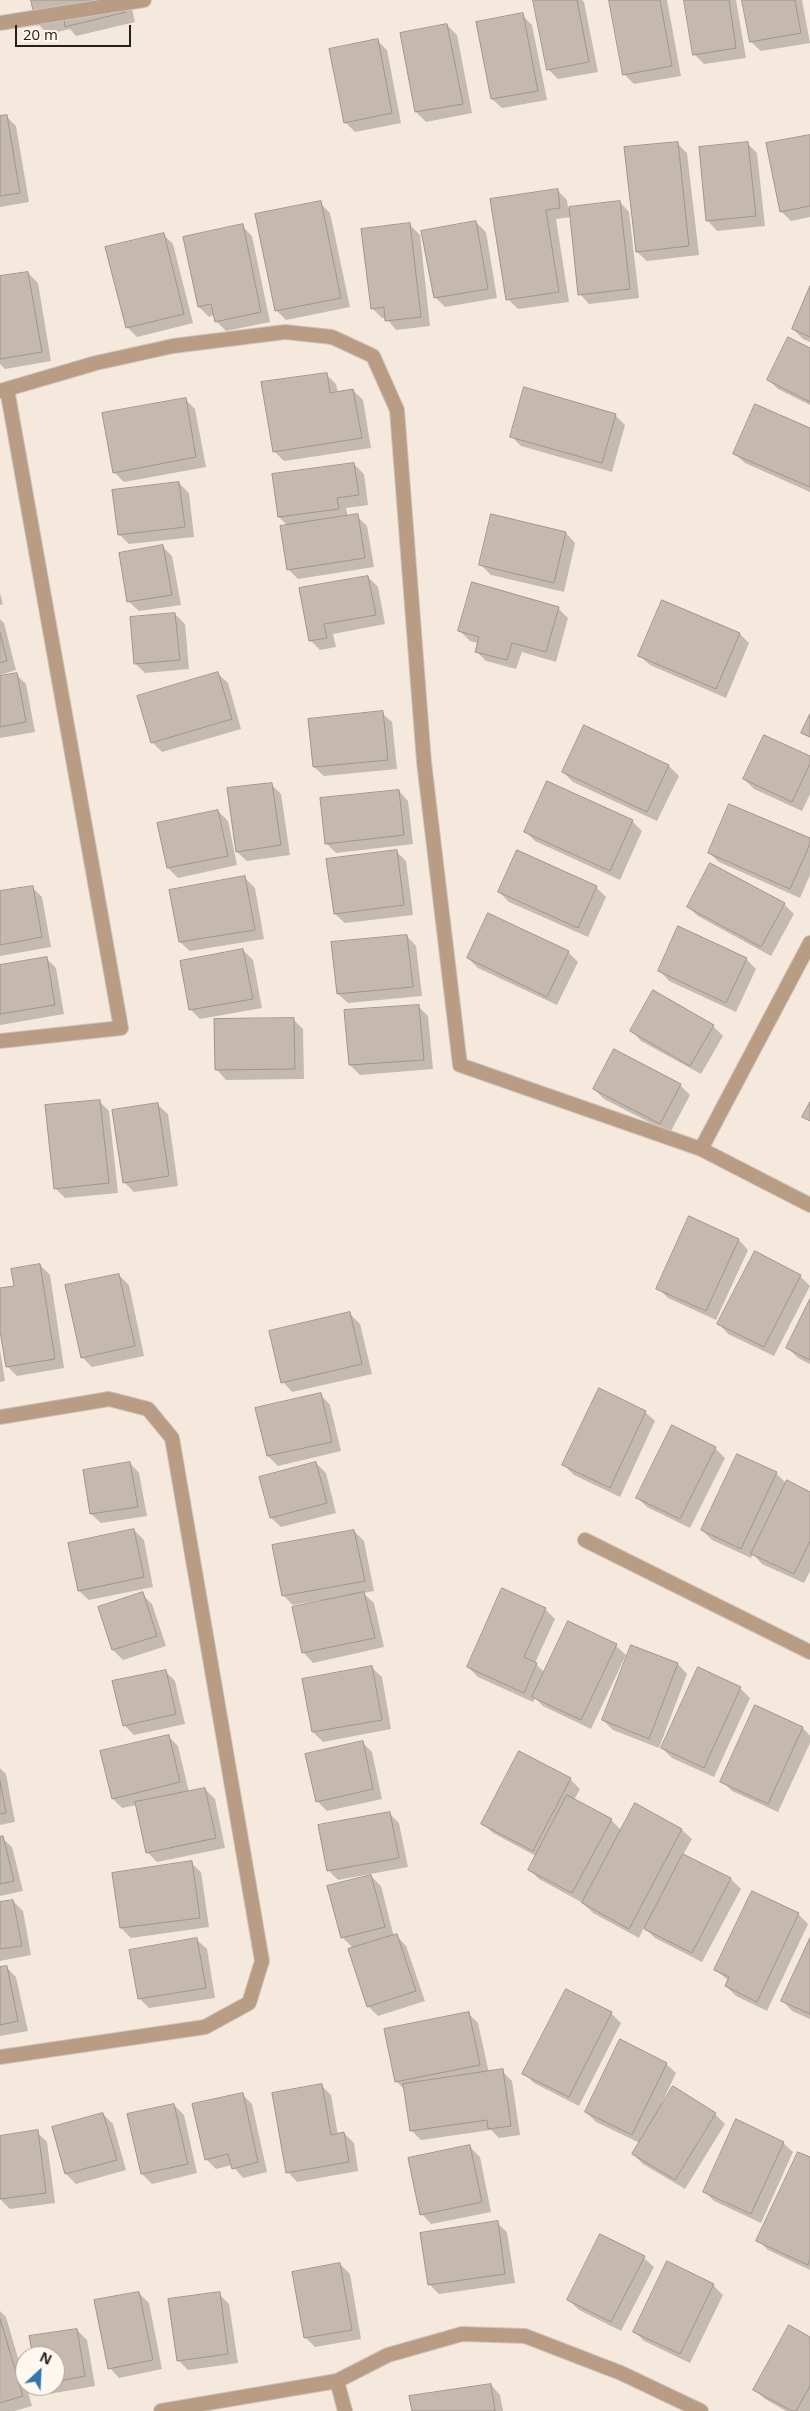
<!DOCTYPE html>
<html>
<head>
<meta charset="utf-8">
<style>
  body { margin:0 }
  #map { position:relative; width:810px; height:2411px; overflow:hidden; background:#f5e9dd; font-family:"Open Sans",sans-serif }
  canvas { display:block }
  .north { position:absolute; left:15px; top:2346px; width:50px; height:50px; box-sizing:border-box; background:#fff7f0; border:1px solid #a8a19b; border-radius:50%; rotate:25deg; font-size:14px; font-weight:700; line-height:20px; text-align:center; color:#25201c }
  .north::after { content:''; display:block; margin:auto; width:18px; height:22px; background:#3079ad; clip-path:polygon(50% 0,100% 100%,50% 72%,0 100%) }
  .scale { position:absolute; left:15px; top:25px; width:116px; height:22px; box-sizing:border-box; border:2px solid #25201c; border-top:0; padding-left:6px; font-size:15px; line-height:18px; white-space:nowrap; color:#25201c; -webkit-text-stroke:4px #fff7f0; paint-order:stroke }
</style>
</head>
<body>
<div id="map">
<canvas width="810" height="2411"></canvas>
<div class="north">N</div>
<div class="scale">20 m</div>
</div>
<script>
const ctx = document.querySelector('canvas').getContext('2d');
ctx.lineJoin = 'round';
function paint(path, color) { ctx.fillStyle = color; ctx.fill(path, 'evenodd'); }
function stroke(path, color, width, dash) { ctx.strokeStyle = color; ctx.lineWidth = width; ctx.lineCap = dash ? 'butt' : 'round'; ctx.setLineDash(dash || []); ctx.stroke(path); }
paint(new Path2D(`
  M 33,0 L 130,0 L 135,22 L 76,36 L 70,29 L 48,34 L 38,24 Z
  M 534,0 L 582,0 L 584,2 L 598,72 L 558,79 L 548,69 Z
  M 610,0 L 667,0 L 681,76 L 634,84 L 624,74 Z
  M 685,0 L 736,0 L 746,58 L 704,64 L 694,54 Z
  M 743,0 L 802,0 L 810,43 L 761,51 L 751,42 Z
  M 522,15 L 532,25 L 547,100 L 502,108 L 492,99 Z
  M 447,25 L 457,35 L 472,113 L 426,122 L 416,112 Z
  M 377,40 L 387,50 L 401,123 L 355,132 L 345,122 Z
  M 6,116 L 16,126 L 29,202 L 0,207 L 0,118 Z
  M 810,136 L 810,217 L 791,221 L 781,211 Z
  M 677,143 L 687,153 L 699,255 L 647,261 L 637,252 Z
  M 747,143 L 757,153 L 765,226 L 717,231 L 708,221 Z
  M 557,190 L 567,200 L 568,208 L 620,202 L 629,212 L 639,298 L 589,304 L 580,294 L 571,217 L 556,219 L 569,302 L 518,309 L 508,299 L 492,200 Z
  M 320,203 L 330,213 L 350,307 L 286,320 L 276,310 Z
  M 476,222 L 486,232 L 497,298 L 445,307 L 435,297 Z
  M 410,225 L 420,235 L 430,326 L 396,330 L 386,318 L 382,318 L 372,308 Z
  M 242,226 L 252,236 L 270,322 L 226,331 L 216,321 L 214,315 L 209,317 L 199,307 Z
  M 163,234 L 173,244 L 193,323 L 137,337 L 127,327 Z
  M 28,273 L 38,283 L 51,361 L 5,369 L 0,364 L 0,277 Z
  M 810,289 L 810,342 L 803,339 L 793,329 Z
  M 810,350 L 810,405 L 778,389 L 768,379 Z
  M 326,374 L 336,384 L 338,393 L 353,390 L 363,400 L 371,448 L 284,461 L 274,451 Z
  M 185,399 L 195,409 L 206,467 L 124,482 L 114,472 Z
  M 615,415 L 625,425 L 612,472 L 521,446 L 511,436 Z
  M 810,429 L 810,492 L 745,463 L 735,454 Z
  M 354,464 L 364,474 L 368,505 L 346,508 L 348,517 L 357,516 L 367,526 L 374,567 L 298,579 L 288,569 L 288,526 L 279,517 L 273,475 Z
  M 179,483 L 189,493 L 194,537 L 129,544 L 119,534 Z
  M 566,533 L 575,543 L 564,592 L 491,575 L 481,565 Z
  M 163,547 L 172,556 L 181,605 L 139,611 L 129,602 Z
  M 368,577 L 378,587 L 385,624 L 333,634 L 336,647 L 320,650 L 310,640 L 301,589 Z
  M 0,593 L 3,604 L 0,605 Z
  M 558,608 L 568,618 L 556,662 L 522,652 L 516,669 L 486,661 L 476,651 L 478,643 L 470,641 L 460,631 Z
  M 175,614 L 185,624 L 189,669 L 145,673 L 135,663 Z
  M 0,619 L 4,623 L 16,670 L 0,675 Z
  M 740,634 L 749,643 L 726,698 L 650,665 L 640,656 Z
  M 16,674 L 26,684 L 35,732 L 0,738 L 0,677 Z
  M 218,674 L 228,683 L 241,729 L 162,752 L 152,742 Z
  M 382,713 L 392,722 L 397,769 L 324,776 L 314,767 Z
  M 584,727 L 669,766 L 679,776 L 657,821 L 573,782 L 563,772 Z
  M 810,758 L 810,794 L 802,811 L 754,789 L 744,779 Z
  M 271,784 L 281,794 L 290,855 L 247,861 L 237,852 Z
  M 399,791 L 408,801 L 413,844 L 336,853 L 326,843 Z
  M 218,811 L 228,821 L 237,865 L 178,878 L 168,868 Z
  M 632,821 L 642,831 L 620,880 L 535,841 L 525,831 Z
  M 810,840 L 810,875 L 800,898 L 719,862 L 709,853 Z
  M 396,851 L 406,861 L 413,915 L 345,923 L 335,914 Z
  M 245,878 L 255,888 L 264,939 L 190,951 L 180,942 Z
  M 32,887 L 42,897 L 51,947 L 0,956 L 0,893 Z
  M 596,887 L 606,897 L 588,937 L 509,902 L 499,892 Z
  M 784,904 L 794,914 L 771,956 L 698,916 L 688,907 Z
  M 407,936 L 416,946 L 422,996 L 348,1003 L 338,994 Z
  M 243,950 L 253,960 L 262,1008 L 200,1019 L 190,1009 Z
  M 568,952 L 578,962 L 557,1005 L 478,968 L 468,958 Z
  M 46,958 L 56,968 L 64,1014 L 0,1025 L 0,966 Z
  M 746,959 L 756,969 L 736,1012 L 669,981 L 660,971 Z
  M 418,1006 L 428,1016 L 433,1069 L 360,1075 L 350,1065 Z
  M 293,1019 L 303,1029 L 304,1079 L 226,1080 L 217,1070 Z
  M 713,1026 L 723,1036 L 701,1074 L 641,1041 L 632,1031 Z
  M 680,1085 L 690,1095 L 670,1133 L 604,1099 L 594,1089 Z
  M 99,1101 L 109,1111 L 118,1193 L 65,1198 L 55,1188 Z
  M 158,1105 L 168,1114 L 178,1186 L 134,1192 L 124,1182 Z
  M 690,1218 L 739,1240 L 748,1250 L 716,1320 L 668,1298 L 658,1288 Z
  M 40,1265 L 50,1275 L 64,1368 L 17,1376 L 7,1366 L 0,1324 L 0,1290 L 15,1287 Z
  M 119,1275 L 129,1285 L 144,1356 L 92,1367 L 82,1357 Z
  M 800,1276 L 810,1286 L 774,1356 L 728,1334 L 719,1324 Z
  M 810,1302 L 810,1364 L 798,1358 L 788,1348 Z
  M 350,1314 L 360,1324 L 372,1374 L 292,1392 L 283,1382 Z
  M 0,1350 L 5,1381 L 0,1382 Z
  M 321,1395 L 330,1405 L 341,1451 L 278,1466 L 268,1456 Z
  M 645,1412 L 655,1421 L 620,1497 L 574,1475 L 564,1465 Z
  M 715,1448 L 725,1458 L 690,1528 L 647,1507 L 638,1498 Z
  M 130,1463 L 139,1473 L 147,1516 L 101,1523 L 91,1514 Z
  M 316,1463 L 326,1473 L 336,1513 L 281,1527 L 271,1518 Z
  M 776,1473 L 786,1483 L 810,1493 L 810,1571 L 804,1583 L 762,1564 L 753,1554 L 751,1558 L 712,1540 L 702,1530 Z
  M 134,1530 L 144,1540 L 153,1587 L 89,1600 L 79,1591 Z
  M 354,1531 L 364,1541 L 374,1591 L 363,1593 L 374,1603 L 384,1647 L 313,1663 L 304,1653 L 293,1608 L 322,1602 L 321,1600 L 293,1605 L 283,1595 Z
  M 142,1594 L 152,1604 L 166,1646 L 123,1660 L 113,1650 L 100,1608 Z
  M 545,1609 L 555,1619 L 535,1663 L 545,1673 L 616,1646 L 626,1655 L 591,1729 L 543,1706 L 535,1698 L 533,1702 L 478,1677 L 468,1667 Z
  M 632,1646 L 678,1664 L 687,1674 L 659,1748 L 613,1730 L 603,1720 Z
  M 372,1668 L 382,1677 L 391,1729 L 323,1742 L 313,1732 Z
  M 165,1671 L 175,1681 L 185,1724 L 134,1735 L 124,1725 Z
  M 740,1688 L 750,1698 L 714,1777 L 672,1758 L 662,1748 Z
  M 756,1707 L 803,1728 L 810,1736 L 810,1743 L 778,1812 L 732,1791 L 722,1781 Z
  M 168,1736 L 178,1746 L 189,1792 L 205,1789 L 215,1799 L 225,1848 L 157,1862 L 147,1852 L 137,1805 L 122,1808 L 113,1799 Z
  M 362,1742 L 372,1752 L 382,1799 L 327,1811 L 317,1801 Z
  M 0,1768 L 6,1774 L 15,1822 L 0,1825 Z
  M 570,1779 L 580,1789 L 574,1800 L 611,1820 L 622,1831 L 682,1830 L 692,1839 L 683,1855 L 731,1879 L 741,1889 L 702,1962 L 655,1938 L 644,1927 L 639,1938 L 593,1913 L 583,1903 L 539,1879 L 529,1869 L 536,1856 L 493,1833 L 483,1824 Z
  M 389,1813 L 399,1823 L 408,1867 L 338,1880 L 328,1870 Z
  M 0,1838 L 2,1838 L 12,1847 L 23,1891 L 0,1896 Z
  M 191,1863 L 201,1872 L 209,1927 L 131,1938 L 121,1928 Z
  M 371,1876 L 381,1886 L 394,1937 L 397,1936 L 406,1946 L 425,2001 L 378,2016 L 368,2006 L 354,1949 L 342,1937 Z
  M 13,1901 L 23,1911 L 31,1955 L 0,1961 L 0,1903 Z
  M 798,1914 L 808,1924 L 767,2011 L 736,1996 L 726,1986 L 729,1981 L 716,1970 Z
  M 197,1940 L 207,1949 L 215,1998 L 149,2008 L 139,1998 Z
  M 810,1941 L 810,2019 L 792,2011 L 783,2001 Z
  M 6,1967 L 16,1977 L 28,2031 L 0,2036 L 0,1969 Z
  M 468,2013 L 478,2023 L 489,2073 L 502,2071 L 512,2081 L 520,2135 L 499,2138 L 491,2130 L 421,2140 L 411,2130 L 405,2090 L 397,2082 Z
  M 611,2013 L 621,2023 L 579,2106 L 534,2083 L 524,2073 Z
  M 666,2064 L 676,2073 L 662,2103 L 715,2114 L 725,2124 L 685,2189 L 643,2164 L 633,2154 L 640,2143 L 596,2122 L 586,2112 Z
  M 321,2085 L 331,2095 L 338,2135 L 344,2133 L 354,2143 L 358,2171 L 297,2182 L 288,2172 Z
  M 242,2094 L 252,2104 L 267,2172 L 243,2178 L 232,2165 L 216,2169 L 206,2159 Z
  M 174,2105 L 184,2115 L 197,2173 L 152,2184 L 142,2174 Z
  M 103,2114 L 113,2124 L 126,2170 L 76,2184 L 66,2174 L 54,2128 Z
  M 37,2132 L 47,2142 L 55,2203 L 10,2209 L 0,2199 L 0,2137 Z
  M 783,2143 L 793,2152 L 761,2223 L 714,2201 L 704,2191 Z
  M 470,2147 L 480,2157 L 491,2212 L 431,2224 L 422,2214 Z
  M 810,2159 L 810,2270 L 768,2250 L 758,2240 Z
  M 497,2223 L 507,2232 L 515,2283 L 439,2294 L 429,2284 Z
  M 644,2258 L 654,2267 L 621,2331 L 579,2310 L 569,2300 Z
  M 340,2264 L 350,2274 L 361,2339 L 315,2347 L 305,2337 Z
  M 713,2285 L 723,2295 L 690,2363 L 644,2341 L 635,2332 Z
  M 139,2293 L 149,2303 L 162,2369 L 119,2378 L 110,2368 Z
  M 219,2294 L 229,2304 L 238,2363 L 188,2370 L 178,2360 Z
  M 0,2311 L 6,2317 L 32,2406 L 14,2411 L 0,2411 Z
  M 77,2330 L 87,2340 L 95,2386 L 49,2394 L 41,2386 L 55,2386 L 55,2356 L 34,2356 Z
  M 810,2338 L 810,2411 L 786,2411 L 765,2399 L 755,2390 Z
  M 491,2385 L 500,2395 L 503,2411 L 413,2411 Z`), '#0003');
const building = new Path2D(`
  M 31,0 L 123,0 L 126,12 L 65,27 L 64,19 L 37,25 Z
  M 533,0 L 577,0 L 589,62 L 547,70 Z
  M 609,0 L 660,0 L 672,66 L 623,75 Z
  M 684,0 L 729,0 L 736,48 L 693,55 Z
  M 742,0 L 795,0 L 801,33 L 750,42 Z
  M 523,13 L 538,91 L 491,99 L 476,22 Z
  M 447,24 L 463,104 L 415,112 L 400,33 Z
  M 378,39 L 392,113 L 344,123 L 329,49 Z
  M 7,115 L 20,193 L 0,196 L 0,116 Z
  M 810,135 L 810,206 L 780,212 L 766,143 Z
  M 678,142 L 689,246 L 636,252 L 624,147 Z
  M 748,142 L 756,216 L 706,221 L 699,147 Z
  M 558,189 L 560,208 L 546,210 L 559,292 L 506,300 L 490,199 Z
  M 321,201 L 341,298 L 275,311 L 255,214 Z
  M 620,201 L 630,289 L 578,295 L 569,207 Z
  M 476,221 L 488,289 L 434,298 L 421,231 Z
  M 410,223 L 421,317 L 385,321 L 384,307 L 371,309 L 361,229 Z
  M 243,224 L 261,312 L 215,322 L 211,304 L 198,307 L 183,237 Z
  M 164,233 L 184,314 L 126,328 L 105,247 Z
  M 28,272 L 42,352 L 0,359 L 0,276 Z
  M 810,286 L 810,337 L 792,329 Z
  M 788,337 L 810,348 L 810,402 L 767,380 Z
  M 327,373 L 330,393 L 353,389 L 362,438 L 273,452 L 261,382 Z
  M 524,387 L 616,414 L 602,463 L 510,437 Z
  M 186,398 L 196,457 L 113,473 L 102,413 Z
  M 755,404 L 810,428 L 810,487 L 733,454 Z
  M 354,463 L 359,495 L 337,498 L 339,509 L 278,517 L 272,474 Z
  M 179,482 L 185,527 L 118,535 L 112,490 Z
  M 358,514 L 365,558 L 287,570 L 280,526 Z
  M 491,514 L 566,532 L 554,583 L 479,565 Z
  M 163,545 L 172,595 L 127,602 L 119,553 Z
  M 368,576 L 376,615 L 324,624 L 327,638 L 309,641 L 299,588 Z
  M 472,582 L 559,607 L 546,652 L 512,643 L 507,660 L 475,652 L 479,637 L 458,631 Z
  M 662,600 L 740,633 L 716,689 L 638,656 Z
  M 175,613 L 180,660 L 134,664 L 130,617 Z
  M 0,633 L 7,661 L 0,663 Z
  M 218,672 L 232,719 L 151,743 L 137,696 Z
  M 17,673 L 26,722 L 0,727 L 0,676 Z
  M 383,711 L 388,760 L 313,767 L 308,719 Z
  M 810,714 L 810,737 L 801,733 Z
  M 584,725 L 669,765 L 647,812 L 562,772 Z
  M 764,735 L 810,756 L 810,764 L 792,802 L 743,779 Z
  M 547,781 L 633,820 L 610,871 L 524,832 Z
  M 272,783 L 281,845 L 236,852 L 227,788 Z
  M 399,790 L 404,835 L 325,844 L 320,798 Z
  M 729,804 L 810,838 L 810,844 L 790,889 L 708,853 Z
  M 218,810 L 228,856 L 167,868 L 157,823 Z
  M 397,850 L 404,905 L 334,914 L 326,859 Z
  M 517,850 L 597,886 L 578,928 L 498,892 Z
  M 710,863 L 785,903 L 761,947 L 687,907 Z
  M 245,876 L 255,930 L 179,942 L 169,890 Z
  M 33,886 L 42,937 L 0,945 L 0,891 Z
  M 488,913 L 569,951 L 547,997 L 467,958 Z
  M 678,926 L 747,958 L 726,1003 L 658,971 Z
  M 407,935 L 413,987 L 337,994 L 331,942 Z
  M 243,949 L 253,999 L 189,1010 L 180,961 Z
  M 47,957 L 55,1005 L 0,1014 L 0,965 Z
  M 653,990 L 714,1025 L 690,1066 L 630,1031 Z
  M 419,1005 L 424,1060 L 349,1065 L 344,1010 Z
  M 294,1018 L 295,1069 L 215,1070 L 214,1019 Z
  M 614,1049 L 681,1084 L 660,1124 L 593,1089 Z
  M 100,1100 L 109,1183 L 54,1189 L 45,1105 Z
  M 810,1102 L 810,1121 L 802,1117 Z
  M 158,1103 L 169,1176 L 123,1183 L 112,1110 Z
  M 689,1216 L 739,1239 L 706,1311 L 656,1289 Z
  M 755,1251 L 801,1275 L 764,1347 L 717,1324 Z
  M 40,1264 L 55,1359 L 6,1367 L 0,1331 L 0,1288 L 14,1286 L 11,1269 Z
  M 119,1274 L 135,1346 L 81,1358 L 65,1285 Z
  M 810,1299 L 810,1360 L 786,1348 Z
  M 350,1312 L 362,1364 L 281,1383 L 269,1331 Z
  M 599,1388 L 646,1411 L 610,1488 L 562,1465 Z
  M 321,1393 L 332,1442 L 267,1456 L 255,1408 Z
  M 672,1425 L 716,1447 L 680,1519 L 636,1498 Z
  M 737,1454 L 777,1472 L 741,1549 L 701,1530 Z
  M 130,1462 L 138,1507 L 90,1514 L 83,1470 Z
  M 316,1462 L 327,1503 L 270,1518 L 259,1477 Z
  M 787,1480 L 810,1492 L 810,1541 L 794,1574 L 751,1554 Z
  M 134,1529 L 144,1577 L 78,1591 L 68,1543 Z
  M 354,1530 L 365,1581 L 282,1596 L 272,1545 Z
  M 502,1588 L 546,1608 L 524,1657 L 537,1663 L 524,1693 L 467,1667 Z
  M 143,1592 L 157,1636 L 112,1650 L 98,1607 Z
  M 364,1592 L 375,1638 L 302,1653 L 292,1607 Z
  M 568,1621 L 617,1644 L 581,1720 L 532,1697 Z
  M 631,1645 L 678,1663 L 649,1739 L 602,1720 Z
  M 372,1666 L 382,1720 L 312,1732 L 302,1679 Z
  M 698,1667 L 741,1687 L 704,1768 L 661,1748 Z
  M 166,1670 L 176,1714 L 123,1726 L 112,1681 Z
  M 755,1705 L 803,1727 L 768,1804 L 720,1782 Z
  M 169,1735 L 180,1782 L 112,1799 L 100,1751 Z
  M 363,1741 L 373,1789 L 316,1802 L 305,1754 Z
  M 519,1751 L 571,1778 L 533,1851 L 481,1824 Z
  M 0,1781 L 6,1813 L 0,1814 Z
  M 205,1788 L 216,1838 L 146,1853 L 135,1802 Z
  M 567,1795 L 612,1819 L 572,1893 L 528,1870 Z
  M 635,1803 L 682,1829 L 629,1929 L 582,1903 Z
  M 390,1812 L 399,1858 L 327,1871 L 318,1825 Z
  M 3,1836 L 14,1881 L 0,1884 L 0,1837 Z
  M 683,1854 L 731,1878 L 692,1953 L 644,1929 Z
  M 192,1861 L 200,1918 L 120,1928 L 112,1873 Z
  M 371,1875 L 385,1927 L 341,1938 L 327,1886 Z
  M 752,1891 L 799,1913 L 757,2002 L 725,1986 L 729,1977 L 714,1970 Z
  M 13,1900 L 22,1946 L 0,1949 L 0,1902 Z
  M 397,1934 L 416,1991 L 367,2007 L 348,1949 Z
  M 197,1938 L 206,1988 L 138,1999 L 129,1950 Z
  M 810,1938 L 810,2014 L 781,2001 Z
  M 7,1966 L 18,2021 L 0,2025 L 0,1967 Z
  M 566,1989 L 612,2012 L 569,2097 L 522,2074 Z
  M 469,2012 L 480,2065 L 395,2082 L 384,2029 Z
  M 620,2039 L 667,2063 L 632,2135 L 585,2112 Z
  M 503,2069 L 511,2126 L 488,2129 L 487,2120 L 410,2131 L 403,2084 Z
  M 322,2084 L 331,2135 L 344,2132 L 349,2162 L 286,2173 L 272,2093 Z
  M 673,2086 L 716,2113 L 675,2180 L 632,2154 Z
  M 243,2093 L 258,2162 L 232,2169 L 228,2154 L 205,2160 L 192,2104 Z
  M 174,2104 L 188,2164 L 141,2174 L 127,2114 Z
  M 103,2113 L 117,2160 L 65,2174 L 52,2127 Z
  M 736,2119 L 784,2142 L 751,2214 L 703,2192 Z
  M 38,2130 L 46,2193 L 0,2199 L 0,2136 Z
  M 470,2145 L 482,2202 L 420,2215 L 408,2158 Z
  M 798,2152 L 810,2157 L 810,2259 L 808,2265 L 756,2241 Z
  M 498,2221 L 505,2274 L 428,2285 L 420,2233 Z
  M 600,2234 L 645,2256 L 611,2322 L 567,2300 Z
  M 667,2261 L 714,2284 L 680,2354 L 633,2332 Z
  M 340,2263 L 352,2330 L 304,2338 L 292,2272 Z
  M 139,2292 L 153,2360 L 108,2369 L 94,2300 Z
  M 220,2292 L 228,2354 L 177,2361 L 168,2299 Z
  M 0,2319 L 23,2396 L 0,2403 Z
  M 789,2325 L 810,2337 L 810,2386 L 796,2411 L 792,2411 L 753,2390 Z
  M 77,2329 L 85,2376 L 55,2382 L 55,2356 L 33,2356 L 29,2336 Z
  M 491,2384 L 495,2411 L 412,2411 L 409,2396 Z`);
paint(building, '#c5b9ae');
stroke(building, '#a0958a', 1);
const minor = new Path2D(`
  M 0,23 L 144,0
  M 0,391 L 96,363 L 173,346 L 285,332 L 332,337 L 373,356 L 397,410 L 424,762 L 460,1065 L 701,1149
  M 810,943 L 701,1149 L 810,1205
  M 0,1041 L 121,1028 L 7,389
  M 0,1417 L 109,1399 L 148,1409 L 172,1438 L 262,1961 L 249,2003 L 205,2027 L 0,2057
  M 585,1540 L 810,1652
  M 337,2381 L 388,2355 L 462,2334 L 525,2336 L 621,2373 L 701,2411
  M 161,2411 L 337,2381 L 345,2411`);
stroke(minor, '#d0c5ba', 16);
stroke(minor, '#b89c84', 14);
</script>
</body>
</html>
